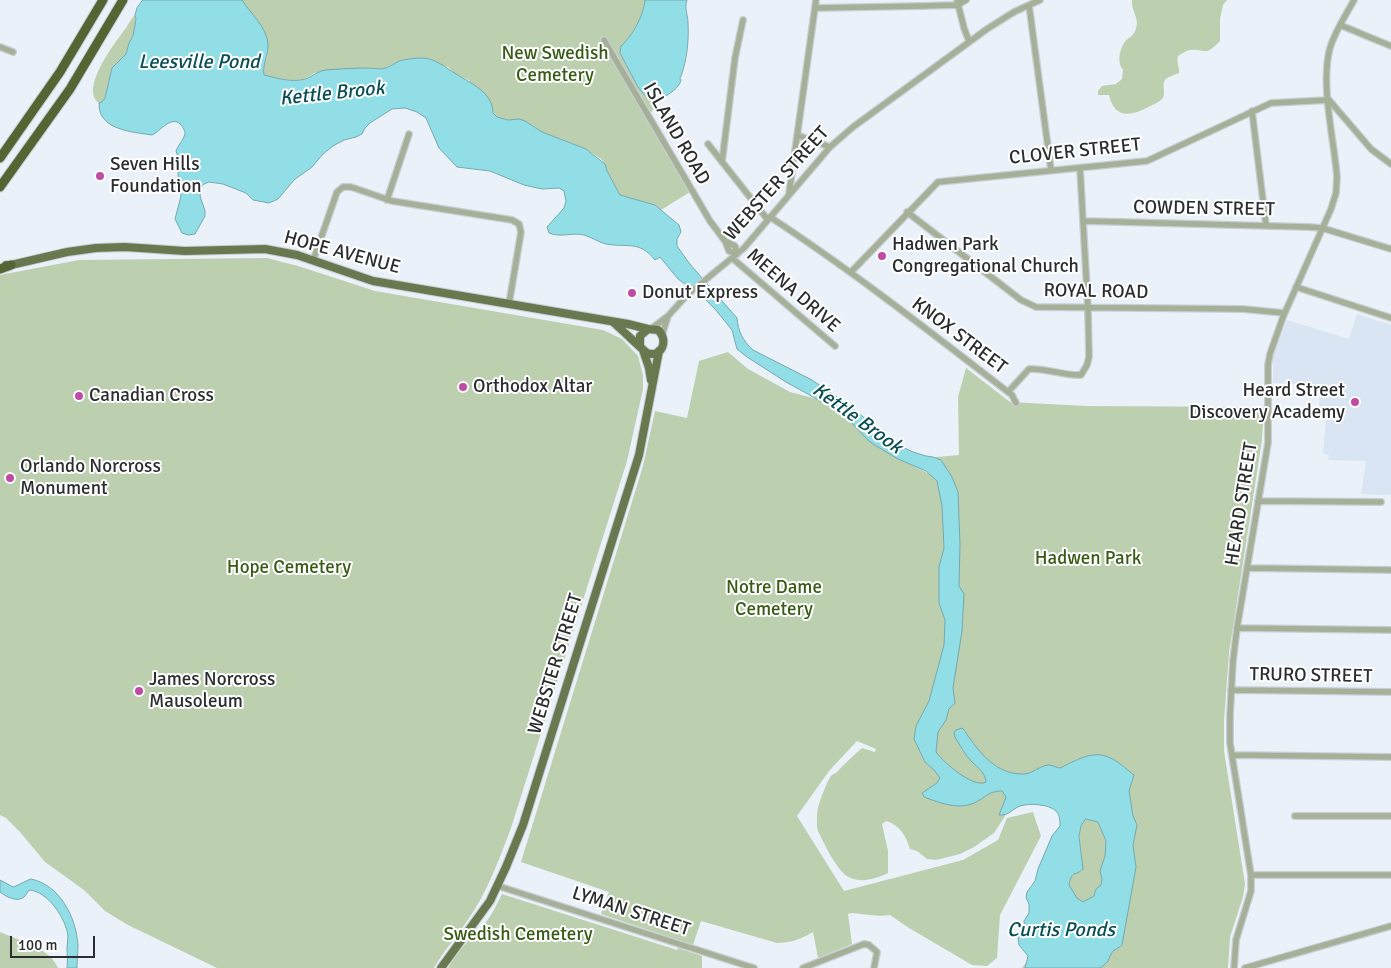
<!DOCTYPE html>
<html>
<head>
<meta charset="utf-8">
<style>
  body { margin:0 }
  #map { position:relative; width:1391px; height:968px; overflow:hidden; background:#ebf1f8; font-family:Signika,sans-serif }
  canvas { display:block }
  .scale { position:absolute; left:10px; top:936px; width:85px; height:22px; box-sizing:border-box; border:2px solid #2b2d30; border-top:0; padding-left:6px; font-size:15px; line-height:18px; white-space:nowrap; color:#2b2d30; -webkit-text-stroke:4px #fff; paint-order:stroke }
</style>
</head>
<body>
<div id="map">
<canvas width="1391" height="968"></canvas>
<div class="scale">100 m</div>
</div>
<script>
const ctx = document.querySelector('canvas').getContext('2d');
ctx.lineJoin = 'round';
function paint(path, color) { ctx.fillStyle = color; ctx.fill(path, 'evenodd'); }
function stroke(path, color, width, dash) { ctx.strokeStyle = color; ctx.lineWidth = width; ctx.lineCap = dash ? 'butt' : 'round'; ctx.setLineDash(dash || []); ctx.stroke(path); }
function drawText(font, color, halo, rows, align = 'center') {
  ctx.font = font + ' Signika,sans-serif'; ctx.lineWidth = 4; ctx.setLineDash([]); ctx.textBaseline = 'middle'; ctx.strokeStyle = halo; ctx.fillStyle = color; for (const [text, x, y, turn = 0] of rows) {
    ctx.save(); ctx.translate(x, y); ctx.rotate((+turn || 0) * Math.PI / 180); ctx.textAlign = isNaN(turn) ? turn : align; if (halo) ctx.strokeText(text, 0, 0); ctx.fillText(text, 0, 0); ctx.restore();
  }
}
paint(new Path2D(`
  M 1357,314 L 1391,325 L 1391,495 L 1361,494 L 1366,461 L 1328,460 L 1329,455 L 1323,454 L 1326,419 L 1319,418 L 1320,385 L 1273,383 L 1273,357 L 1287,320 L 1349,339 Z`), '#d9e5f2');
paint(new Path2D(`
  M 242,0 L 645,0 C 644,15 632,37 621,46 L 620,53 L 638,87 L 648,99 L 659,101 L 648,117 L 690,192 L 661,210 L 655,205 L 620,195 L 607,171 L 605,164 L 601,159 L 586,149 L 542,132 L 525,121 L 519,119 L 508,120 L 497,117 L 469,80 L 455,74 L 448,67 L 402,60 L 383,69 L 368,68 L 314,73 C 299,86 281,79 263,75 L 263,69 L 267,56 Z
  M 1132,0 L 1227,0 L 1223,5 L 1220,19 L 1220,41 C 1204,58 1206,48 1189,50 C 1186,51 1181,54 1178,56 C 1176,63 1180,67 1179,73 C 1175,75 1167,77 1165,80 C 1161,86 1167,94 1162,99 C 1158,103 1152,105 1148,107 C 1130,117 1114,118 1109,95 L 1098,95 L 1098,91 L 1102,86 L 1116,84 L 1122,79 L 1123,70 C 1117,62 1119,52 1124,43 C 1127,38 1133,37 1135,31 C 1141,18 1131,13 1132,0 Z
  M 135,15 L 136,22 L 133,36 L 129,43 L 126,54 L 112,68 L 105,98 L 102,102 L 99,103 C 79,89 116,41 126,28 C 129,23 131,19 135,15 Z
  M 267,258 L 298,266 L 375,291 L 603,330 L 622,339 L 638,356 L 643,375 L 643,389 L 627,461 L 511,828 C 499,860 487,893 467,921 C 456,938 444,950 434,968 L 217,968 L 128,925 L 105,911 L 84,890 L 45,862 L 20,832 L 6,818 L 0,815 L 0,275 L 79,260 Z
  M 728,352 L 748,369 L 790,392 L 828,402 L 904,461 L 933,476 L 936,457 L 959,455 L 958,397 L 966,368 L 1010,402 L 1086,406 L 1264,407 L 1262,440 L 1229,653 L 1224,721 L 1224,751 L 1245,884 L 1243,897 L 1230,937 L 1228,968 L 1022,968 L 1029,959 L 1071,877 L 1074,873 L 1081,871 C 1081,864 1082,857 1081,850 C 1080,836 1076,831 1086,819 L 1098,822 L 1106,841 L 1109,826 L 1069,810 L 1027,802 L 1007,813 L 994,833 L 974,847 L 960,854 L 936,860 L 927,859 L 917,851 L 910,849 C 906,836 900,825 886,821 L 882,824 L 888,851 L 888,873 C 875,879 860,884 847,876 C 837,870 823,842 818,831 C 816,825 817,809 819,804 C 821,798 827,781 831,776 C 832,774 835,774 837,772 C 845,763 853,756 862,748 L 875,752 L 876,749 L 857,741 L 829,771 L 797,816 L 844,891 L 963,860 L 998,840 L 1007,818 L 1033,812 L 1041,836 L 1000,915 L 997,958 L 987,966 L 972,965 L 909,928 L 890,915 L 880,916 L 852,913 L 848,914 L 852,944 L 818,958 L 813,932 C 801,939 791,943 777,943 L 701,921 L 693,945 L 601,914 L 609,892 L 521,862 L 643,466 L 655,411 L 687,418 L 699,361 ZM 1006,785 L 1002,791 C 990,791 984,796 975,803 L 944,801 Z
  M 502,894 L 677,950 L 678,948 L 702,956 L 702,968 L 448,968 C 457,950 473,937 486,922 C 493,913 497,904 502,894 Z
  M 0,932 C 20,941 49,947 58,968 L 0,968 Z`), '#bcd0b0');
const water = new Path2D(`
  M 143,0 L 242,0 C 250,13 267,27 268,44 C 269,54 262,64 264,75 C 277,78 291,83 305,79 C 312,77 316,72 325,70 C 339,69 353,68 367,68 C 372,68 377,69 382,69 C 388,68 394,64 399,61 C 406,59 415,58 422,58 C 435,58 446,68 456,74 C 471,83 493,93 493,113 L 497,117 L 508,120 L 519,119 L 525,121 L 542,132 L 586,149 L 605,164 L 607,171 L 620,195 L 655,205 L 679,225 L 681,232 L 677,239 L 677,246 L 689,263 L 737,318 C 738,331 743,341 753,350 L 812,380 L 849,405 L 894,443 L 913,452 L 926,456 L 933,457 L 941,460 L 952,477 L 958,492 L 960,545 L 959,586 L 964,594 L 962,631 L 953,688 L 955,703 L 949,709 L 946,720 L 938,732 L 936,752 C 943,762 974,789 986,782 C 985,772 978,768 972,762 C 965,755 960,745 955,737 L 954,733 L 956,730 L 962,728 C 966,731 967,736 971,740 C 984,758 1000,775 1024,774 C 1032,774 1041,765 1049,765 C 1053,765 1057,768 1060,768 C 1075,761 1092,750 1108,757 C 1117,760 1126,769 1134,775 L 1129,791 L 1133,816 L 1137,825 L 1133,845 L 1136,867 L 1122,945 C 1122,946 1114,950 1114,950 C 1107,958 1112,960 1100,968 L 1025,968 L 1028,956 L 1019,945 L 1018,937 L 1025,930 L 1024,921 L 1029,913 L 1029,904 L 1026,898 L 1027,892 L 1035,881 L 1038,869 L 1052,836 L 1060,826 C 1060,821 1060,815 1056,811 C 1049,804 1029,803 1020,806 C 1012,809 1009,816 999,815 L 1006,797 L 1002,791 C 987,791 986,798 974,803 C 958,810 940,803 924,797 L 922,793 L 937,783 L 940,778 L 934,770 L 925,762 L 914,739 L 916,726 L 929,701 L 944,645 L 945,620 L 939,603 L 939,567 L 944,548 L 942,506 L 937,481 L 926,471 L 896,458 L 870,442 L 846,417 L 833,408 L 786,382 L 747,357 L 737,349 L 732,330 L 715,309 L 704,298 L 678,279 L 660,257 L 655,260 C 639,240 628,248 606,244 C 598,242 591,237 584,235 C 572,232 561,238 549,233 L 547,227 L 564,208 L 566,201 L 564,191 L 559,188 L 542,189 L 524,185 L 490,171 L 457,167 L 439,148 L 426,118 L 417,112 L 405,108 L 392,109 L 370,123 L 365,128 L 362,134 L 356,137 L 344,140 L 333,146 L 323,154 L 312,167 L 294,180 L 278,199 L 269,203 L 253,200 L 246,193 L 223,184 L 209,182 L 204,184 L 202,186 L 200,196 L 205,211 L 205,216 L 195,234 L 188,235 L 182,233 L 175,219 L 181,196 L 178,174 L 179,160 L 176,151 C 178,145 185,138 185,133 C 185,131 183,128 182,126 C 172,113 160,132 152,135 C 132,132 98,130 99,103 L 102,102 L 105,98 L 112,68 L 126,54 L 129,43 L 133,36 L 136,19 L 135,15 L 137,8 ZM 1086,819 L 1098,822 L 1106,841 L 1105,856 L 1100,871 L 1102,879 L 1101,885 L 1096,889 L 1094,896 L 1083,902 L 1077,898 L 1069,885 C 1072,869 1075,877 1083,869 L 1079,836 L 1081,826 Z
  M 645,0 L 687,0 C 684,9 688,14 688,23 C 689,40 687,60 681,76 C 678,83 683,76 680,83 C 676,91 666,95 659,101 L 648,99 L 638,87 L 620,53 L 621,46 C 632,37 644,15 645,0 Z
  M 31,879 C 60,885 76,917 78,945 C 78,952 77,960 77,968 L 67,968 C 68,961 67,955 67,948 C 67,944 68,940 68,936 C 66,919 48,891 29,890 C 27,893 26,895 24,897 C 17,903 5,896 0,892 L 0,880 L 13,887 Z`);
paint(water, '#92dee6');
stroke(water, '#73a9af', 1);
const minor = new Path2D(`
  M 957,0 L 964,28 L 969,41
  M 1029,5 L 1051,170
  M 815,8 L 922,6 L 957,5 L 966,0
  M 1340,25 L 1391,46
  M 604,40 L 710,221 L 725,241 L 729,251 L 737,254
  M 0,47 L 13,52
  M 1329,100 L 1371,149 L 1391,164
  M 1252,111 L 1266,225
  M 797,135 L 830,147
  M 708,144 L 768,220
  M 722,162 L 735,58 L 743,20
  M 789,194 L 816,0
  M 387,200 L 409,134
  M 907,212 L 1021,300 L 1036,307 L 1243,309 L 1284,313
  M 770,217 C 854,272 933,334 1012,395 L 1016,403
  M 1084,221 L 1308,227 L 1322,228 L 1391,249
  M 725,241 L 735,246 L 737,254
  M 732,258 L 835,346
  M 313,261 L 337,192 L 343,187 L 351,187 L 392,201 L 512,220 L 519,224 L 521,232 L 509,304
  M 851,272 L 938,182 L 1147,161 L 1271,103 L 1329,100
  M 1296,287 L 1391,318
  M 651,329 L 668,316 L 687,295 L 744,248 L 830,147 L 853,127 L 987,29 L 1014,12 L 1040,0
  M 662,335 L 668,316
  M 1008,392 L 1029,369 C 1047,368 1064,376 1081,375 L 1087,365 L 1089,357 L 1088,308 L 1080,168
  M 1258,501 L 1381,502
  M 1247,568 L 1391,570
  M 1237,628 L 1391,630
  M 1231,690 L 1391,692
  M 1232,755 L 1391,757
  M 1295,816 L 1391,816
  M 1251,875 L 1391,875
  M 498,886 L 754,968
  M 803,968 L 864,944 L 869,945 L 877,952 L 874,968
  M 1234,968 L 1236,940 L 1251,891 L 1251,875 L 1230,743 L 1230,715 L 1233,661 L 1237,628 L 1268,443 L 1268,365 L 1270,354 L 1283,317 L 1331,209 L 1336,193 L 1337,177 C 1334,139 1320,84 1330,48 C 1335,31 1346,15 1354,0
  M 1245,968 L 1391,926`);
const major = new Path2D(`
  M 6,265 L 11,265 L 67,252 L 96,248 L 125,247 L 185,251 L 265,249 L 297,255 L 373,281 L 628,324 L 648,329
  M 614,323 C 619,327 645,352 647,353 C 662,358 669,340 658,330 L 648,329 L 640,336 L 640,346
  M 643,350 L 649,368 L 651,380
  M 441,968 L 490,901 L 506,867 L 523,825 L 639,455 L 659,351`);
const highway = new Path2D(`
  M 0,158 L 60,72 L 103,0
  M 0,187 L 70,89 L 123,0
  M 0,269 L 11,265`);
stroke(minor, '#c8ced4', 8);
stroke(major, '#c8ced4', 10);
stroke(highway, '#c8ced4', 11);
stroke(minor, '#a6af98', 5.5);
stroke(major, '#69794f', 8);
stroke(highway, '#546533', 9);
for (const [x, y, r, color] of [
  [100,176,5,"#bf4ba4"],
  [882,256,5,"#bf4ba4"],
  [632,293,5,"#bf4ba4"],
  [463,387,5,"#bf4ba4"],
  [79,396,5,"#bf4ba4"],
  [1355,402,5,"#bf4ba4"],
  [10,478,5,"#bf4ba4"],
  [139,691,5,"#bf4ba4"]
]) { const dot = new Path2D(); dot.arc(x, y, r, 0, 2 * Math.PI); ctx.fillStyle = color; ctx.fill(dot); stroke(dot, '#fff', 2); }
drawText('19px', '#385b15', '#fff', [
  ["New Swedish",555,54],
  ["Cemetery",555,76],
  ["Hadwen Park",1088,559],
  ["Hope Cemetery",289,568],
  ["Notre Dame",774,588],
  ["Cemetery",774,610],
  ["Swedish Cemetery",518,935]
]);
drawText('19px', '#2b2d30', '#fff', [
  ["ISLAND ROAD",676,134,60],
  ["CLOVER STREET",1075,152,-6],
  ["WEBSTER STREET",777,184,-48],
  ["COWDEN STREET",1204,209,1],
  ["HOPE AVENUE",342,253,15],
  ["MEENA DRIVE",793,291,41],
  ["ROYAL ROAD",1096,292,1],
  ["KNOX STREET",959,336,37],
  ["HEARD STREET",1242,504,-81],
  ["WEBSTER STREET",556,664,-73],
  ["TRURO STREET",1311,676,1],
  ["LYMAN STREET",631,912,18]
]);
drawText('19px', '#2b2d30', '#fff', [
  ["Seven Hills",110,165],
  ["Foundation",110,187],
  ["Hadwen Park",892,245],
  ["Congregational Church",892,267],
  ["Donut Express",642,293],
  ["Orthodox Altar",473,387],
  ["Heard Street",1345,391,"right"],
  ["Discovery Academy",1345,413,"right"],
  ["Canadian Cross",89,396],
  ["Orlando Norcross",20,467],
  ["Monument",20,489],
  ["James Norcross",149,680],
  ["Mausoleum",149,702]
], 'left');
drawText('italic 20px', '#094f55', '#fff', [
  ["Leesville Pond",199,63],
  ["Kettle Brook",332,94,-6],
  ["Kettle Brook",857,419,36],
  ["Curtis Ponds",1061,931]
]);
</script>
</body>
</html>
